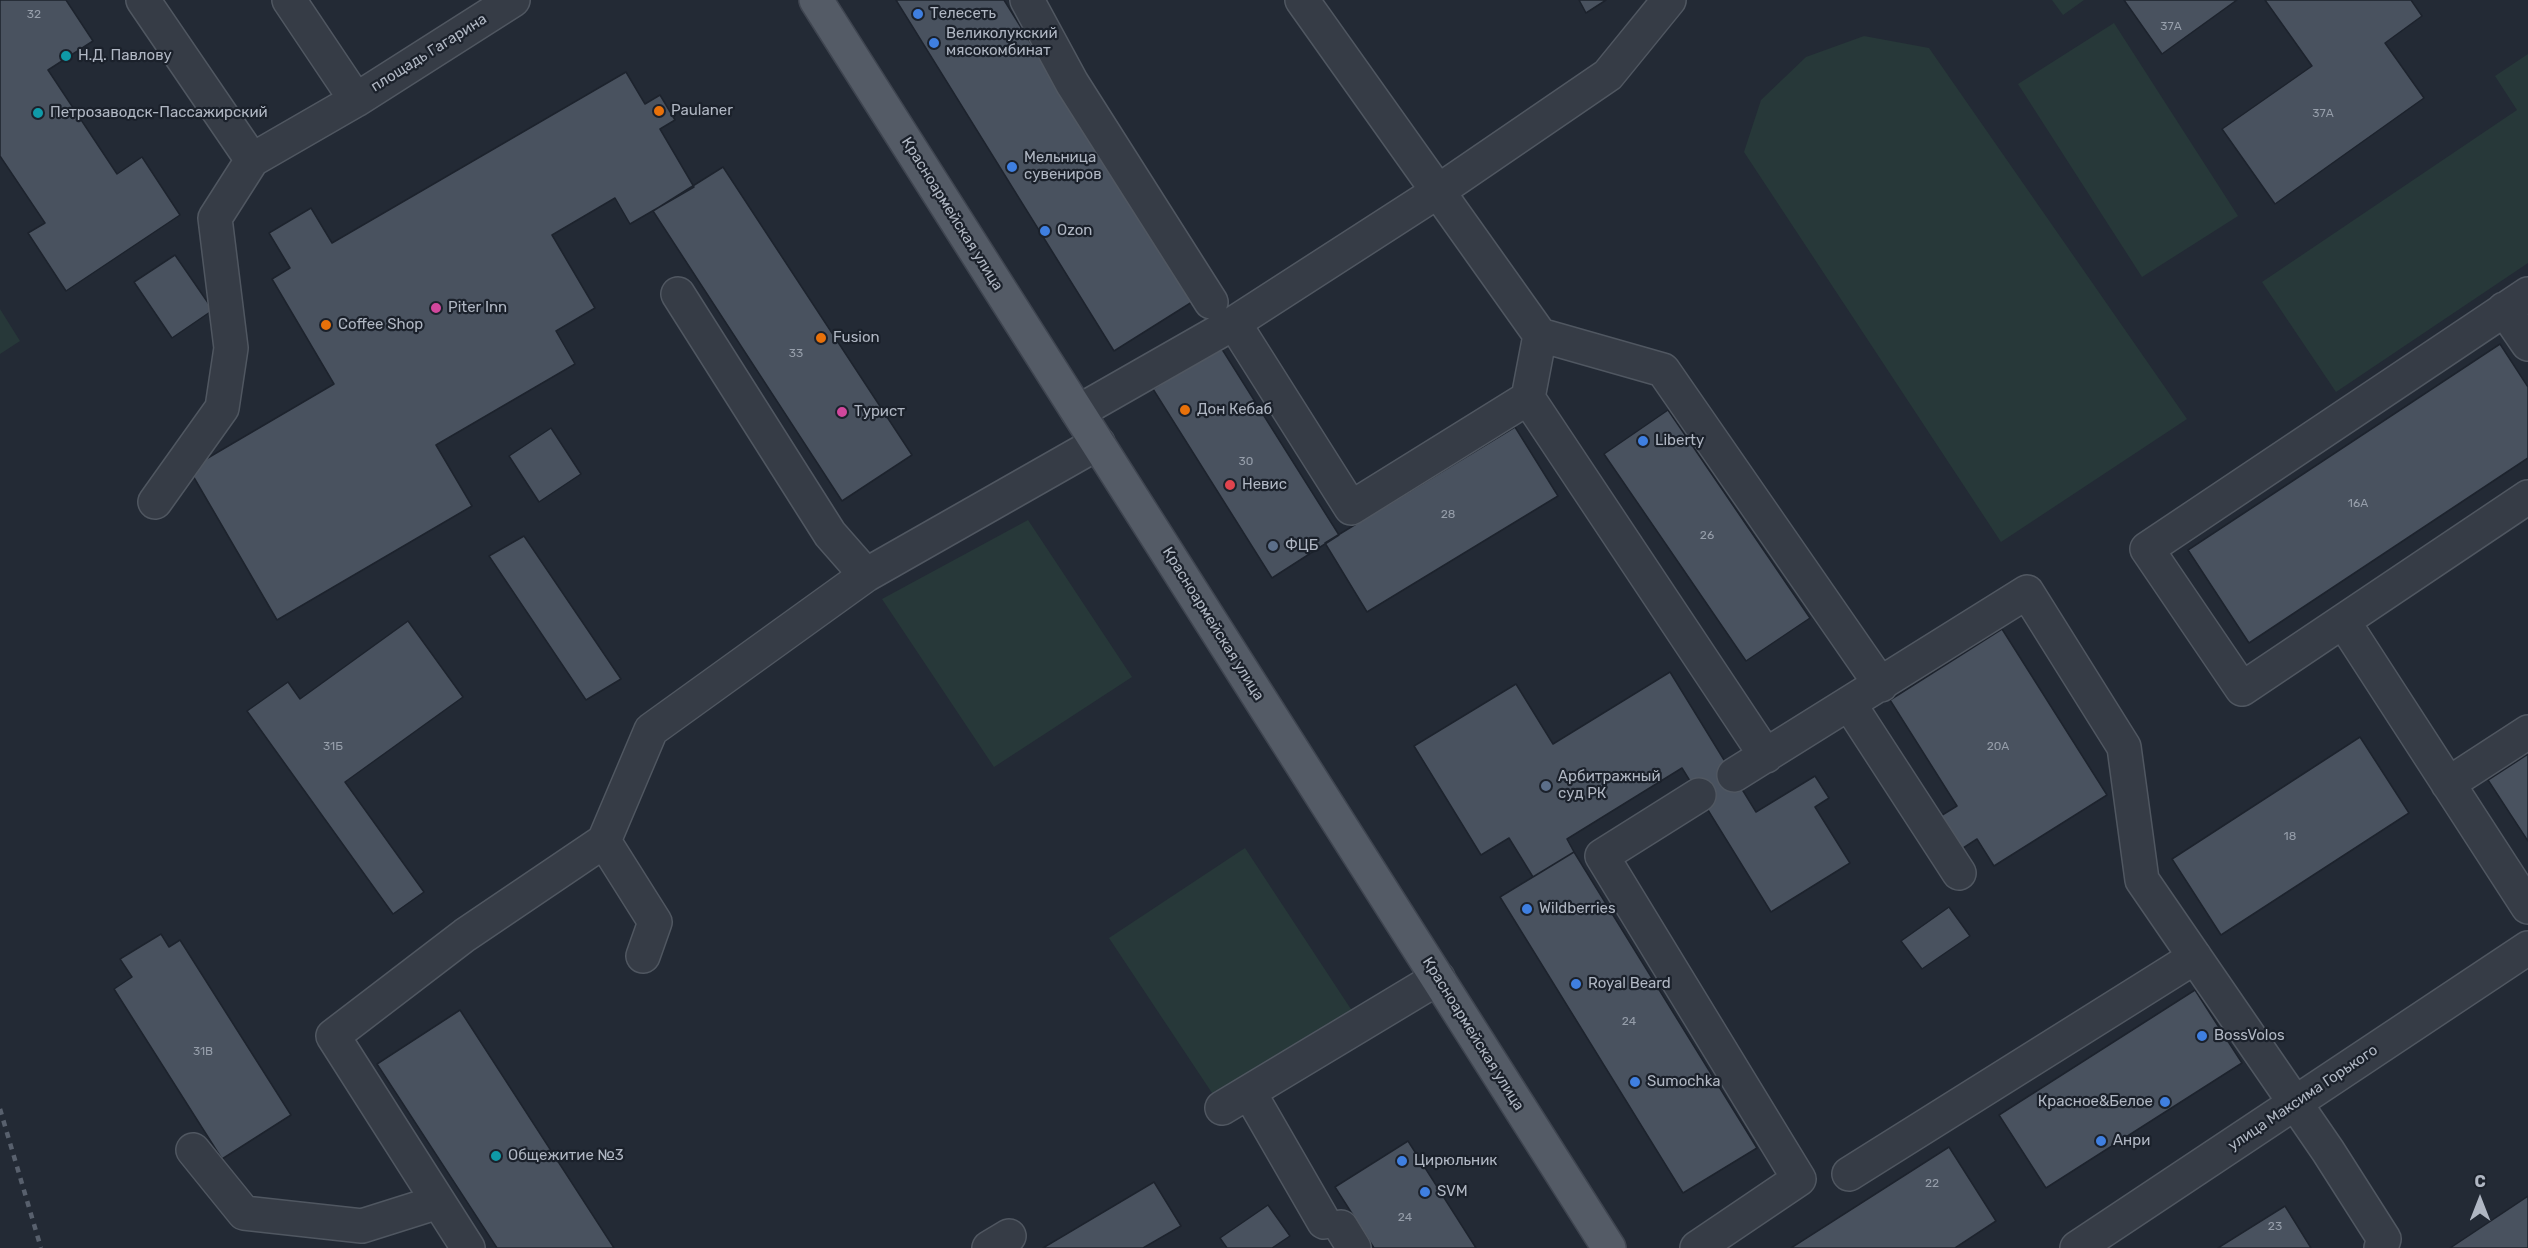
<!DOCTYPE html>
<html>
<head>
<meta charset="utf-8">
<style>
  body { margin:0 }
  #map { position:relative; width:2528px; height:1248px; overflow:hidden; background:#232a35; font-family:Rubik,sans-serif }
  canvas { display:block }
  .north { position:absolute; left:2450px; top:1170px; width:60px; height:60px; -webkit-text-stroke:4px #1b212b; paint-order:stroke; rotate:0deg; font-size:16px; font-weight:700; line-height:24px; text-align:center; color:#b0b7c3 }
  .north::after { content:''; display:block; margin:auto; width:21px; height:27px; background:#b0b7c3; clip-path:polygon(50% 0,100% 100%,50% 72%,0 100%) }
</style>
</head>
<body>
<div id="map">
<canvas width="2528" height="1248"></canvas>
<div class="north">С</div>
</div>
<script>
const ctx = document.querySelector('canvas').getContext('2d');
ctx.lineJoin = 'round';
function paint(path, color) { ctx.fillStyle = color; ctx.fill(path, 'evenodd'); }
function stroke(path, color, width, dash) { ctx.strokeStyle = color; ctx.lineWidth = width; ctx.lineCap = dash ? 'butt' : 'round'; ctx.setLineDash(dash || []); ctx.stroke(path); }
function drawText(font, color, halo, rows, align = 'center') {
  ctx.font = font + ' Rubik,sans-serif'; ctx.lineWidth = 4.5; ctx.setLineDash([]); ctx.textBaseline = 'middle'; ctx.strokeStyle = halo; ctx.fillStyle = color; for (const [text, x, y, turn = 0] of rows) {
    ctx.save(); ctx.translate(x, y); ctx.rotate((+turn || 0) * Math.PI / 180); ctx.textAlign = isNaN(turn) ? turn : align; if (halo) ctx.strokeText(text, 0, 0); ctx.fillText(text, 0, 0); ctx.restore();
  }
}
paint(new Path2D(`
  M 2052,0 L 2084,0 L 2063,15 Z
  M 2114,23 L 2238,216 L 2142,277 L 2018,84 Z
  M 1864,36 L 1929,48 L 2187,419 L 2001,542 L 1744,152 L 1761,100 L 1806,57 Z
  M 2528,54 L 2528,263 L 2336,392 L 2262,282 L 2517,110 L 2495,76 Z
  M 0,309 L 20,341 L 0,354 Z
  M 1028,520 L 1132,677 L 994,767 L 882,599 Z
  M 1245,848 L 1362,1026 L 1222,1108 L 1109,938 Z`), '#273839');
const building = new Path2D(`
  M 0,0 L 66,0 L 93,41 L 48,70 L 117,174 L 142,157 L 180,215 L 66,291 L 28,233 L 45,223 L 0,156 Z
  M 896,0 L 1004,0 L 1192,302 L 1114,351 Z
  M 1579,0 L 1606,0 L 1586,13 Z
  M 2124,0 L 2237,0 L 2162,54 Z
  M 2265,0 L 2411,0 L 2422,16 L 2385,43 L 2424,98 L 2275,204 L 2222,129 L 2312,66 Z
  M 626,72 L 645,104 L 660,95 L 675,120 L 660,129 L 694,187 L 630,224 L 615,198 L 552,235 L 595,308 L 556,331 L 575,364 L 436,445 L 472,506 L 277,620 L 189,469 L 334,384 L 272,279 L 290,268 L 269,233 L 311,208 L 332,243 Z
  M 723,167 L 912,455 L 842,501 L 653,211 Z
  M 175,255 L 213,310 L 172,338 L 134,282 Z
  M 2500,344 L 2528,387 L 2528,458 L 2249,643 L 2188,550 Z
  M 1220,346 L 1339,535 L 1272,578 L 1153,389 Z
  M 1668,410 L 1810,618 L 1746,661 L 1604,454 Z
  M 1515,427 L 1558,496 L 1367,612 L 1325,543 Z
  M 551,428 L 581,474 L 539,502 L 509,456 Z
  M 524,536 L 621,679 L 586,700 L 489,556 Z
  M 408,621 L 463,697 L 345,782 L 424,892 L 393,914 L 247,711 L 288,682 L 300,699 Z
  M 2002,629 L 2107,795 L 1994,866 L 1977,839 L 1960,850 L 1939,817 L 1957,806 L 1890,700 Z
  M 1670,672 L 1756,812 L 1815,776 L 1829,798 L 1815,807 L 1850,863 L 1771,912 L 1682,768 L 1567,839 L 1574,852 L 1533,877 L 1509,838 L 1481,855 L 1414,746 L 1516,684 L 1553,744 Z
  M 2360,737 L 2409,813 L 2221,935 L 2172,859 Z
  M 2528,754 L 2528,841 L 2488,780 Z
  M 1574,852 L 1757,1148 L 1683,1193 L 1500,897 Z
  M 1949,907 L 1970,936 L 1922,969 L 1901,941 Z
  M 161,934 L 169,947 L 180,940 L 291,1115 L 222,1159 L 114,989 L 132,977 L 120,959 Z
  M 2195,990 L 2242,1063 L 2046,1188 L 1999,1115 Z
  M 460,1010 L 614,1248 L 497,1248 L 377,1064 Z
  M 1408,1141 L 1476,1248 L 1374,1248 L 1335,1187 Z
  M 1949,1147 L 1996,1221 L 1955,1248 L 1791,1248 Z
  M 1154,1182 L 1181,1226 L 1143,1248 L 1043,1248 Z
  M 2528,1196 L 2528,1248 L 2450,1248 Z
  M 1268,1205 L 1290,1236 L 1272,1248 L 1227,1248 L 1220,1238 Z
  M 2285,1206 L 2311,1248 L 2218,1248 Z`);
paint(building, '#49525f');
stroke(building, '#1d232d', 1.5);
const minor = new Path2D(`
  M 143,0 L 252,160
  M 289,0 L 356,100
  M 1027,0 L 1072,83 L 1211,302
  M 1302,0 L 1540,335 L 1663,370 L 1881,685
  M 678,294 L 830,534 L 866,575
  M 2528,294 L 2147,549 L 2242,689 L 2528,497
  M 2504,309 L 2528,344
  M 1234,323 L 1351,508 L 1528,398
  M 1540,335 L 1528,398 L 1766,756
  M 1078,412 L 1234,323 L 1437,192 L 1608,75 L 1669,0
  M 155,502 L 222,408 L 231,348 L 215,218 L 252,160 L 356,100 L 513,0
  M 2343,621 L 2528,907
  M 1850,705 L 1959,873
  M 1734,775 L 2027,592 L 2124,747 L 2142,880 L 2328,1151 L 2384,1239 L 2381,1248
  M 2448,784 L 2528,732
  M 604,841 L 655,922 L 643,956
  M 1249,1092 L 1324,1222
  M 1222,1108 L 1438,978
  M 193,1150 L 244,1213 L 362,1226 L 438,1202
  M 1849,1174 L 2195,957
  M 1341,1227 L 1354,1248
  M 468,1248 L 333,1036 L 465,935 L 604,841 L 651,730 L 866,575 L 1098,443
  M 989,1248 L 1009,1236
  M 1697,1248 L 1799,1179 L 1602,856 L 1699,795
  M 2077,1248 L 2528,948`);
const major = new Path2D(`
  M 816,0 L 1609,1248`);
stroke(minor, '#505761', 36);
stroke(major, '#3f4550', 36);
stroke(minor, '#363c46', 33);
stroke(major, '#545b66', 33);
stroke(new Path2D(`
  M 0,1109 L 41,1248`), '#58606d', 4.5, [6, 6]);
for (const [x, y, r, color] of [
  [918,14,6,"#3f7fe0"],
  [934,43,6,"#3f7fe0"],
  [66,56,6,"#0f9aa8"],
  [659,111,6,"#e8710a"],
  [38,113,6,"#0f9aa8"],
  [1012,167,6,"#3f7fe0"],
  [1045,231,6,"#3f7fe0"],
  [436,308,6,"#d1479c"],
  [326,325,6,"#e8710a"],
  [821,338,6,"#e8710a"],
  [1185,410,6,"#e8710a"],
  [842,412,6,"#d1479c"],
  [1643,441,6,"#3f7fe0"],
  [1230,485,6,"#e0444e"],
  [1273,546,6,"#5c6f8a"],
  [1546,786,6,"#5c6f8a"],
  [1527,909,6,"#3f7fe0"],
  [1576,984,6,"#3f7fe0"],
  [2202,1036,6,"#3f7fe0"],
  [1635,1082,6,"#3f7fe0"],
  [2165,1102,6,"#3f7fe0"],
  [2101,1141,6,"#3f7fe0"],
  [496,1156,6,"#0f9aa8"],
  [1402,1161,6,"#3f7fe0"],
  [1425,1192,6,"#3f7fe0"]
]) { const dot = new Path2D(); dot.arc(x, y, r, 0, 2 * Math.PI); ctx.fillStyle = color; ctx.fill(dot); stroke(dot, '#1b212b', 2); }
drawText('12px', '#969eaa', null, [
  ["32",34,15],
  ["37А",2171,27],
  ["37А",2323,114],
  ["33",796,354],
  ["30",1246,462],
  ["16А",2358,504],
  ["28",1448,515],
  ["26",1707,536],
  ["31Б",333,747],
  ["20А",1998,747],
  ["18",2290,837],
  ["24",1629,1022],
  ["31В",203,1052],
  ["22",1932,1184],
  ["24",1405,1218],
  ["23",2275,1227]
]);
drawText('15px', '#b0b7c3', '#1b212b', [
  ["Телесеть",930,14],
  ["Великолукский",946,34],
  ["мясокомбинат",946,51],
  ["Н.Д. Павлову",78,56],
  ["Paulaner",671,111],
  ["Петрозаводск-Пассажирский",50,113],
  ["Мельница",1024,158],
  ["сувениров",1024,175],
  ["Ozon",1057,231],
  ["Piter Inn",448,308],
  ["Coffee Shop",338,325],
  ["Fusion",833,338],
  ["Дон Кебаб",1197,410],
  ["Турист",854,412],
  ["Liberty",1655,441],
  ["Невис",1242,485],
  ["ФЦБ",1285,546],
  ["Арбитражный",1558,777],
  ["суд РК",1558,794],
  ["Wildberries",1539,909],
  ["Royal Beard",1588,984],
  ["BossVolos",2214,1036],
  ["Sumochka",1647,1082],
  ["Красное&Белое",2153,1102,"right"],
  ["Анри",2113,1141],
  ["Общежитие №3",508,1156],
  ["Цирюльник",1414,1161],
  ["SVM",1437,1192]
], 'left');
drawText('15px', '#b0b7c3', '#1b212b', [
  ["площадь Гагарина",429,53,-32],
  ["Красноармейская улица",952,214,58],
  ["Красноармейская улица",1213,624,58],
  ["Красноармейская улица",1473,1034,58],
  ["улица Максима Горького",2303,1098,-34]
]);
</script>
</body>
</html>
